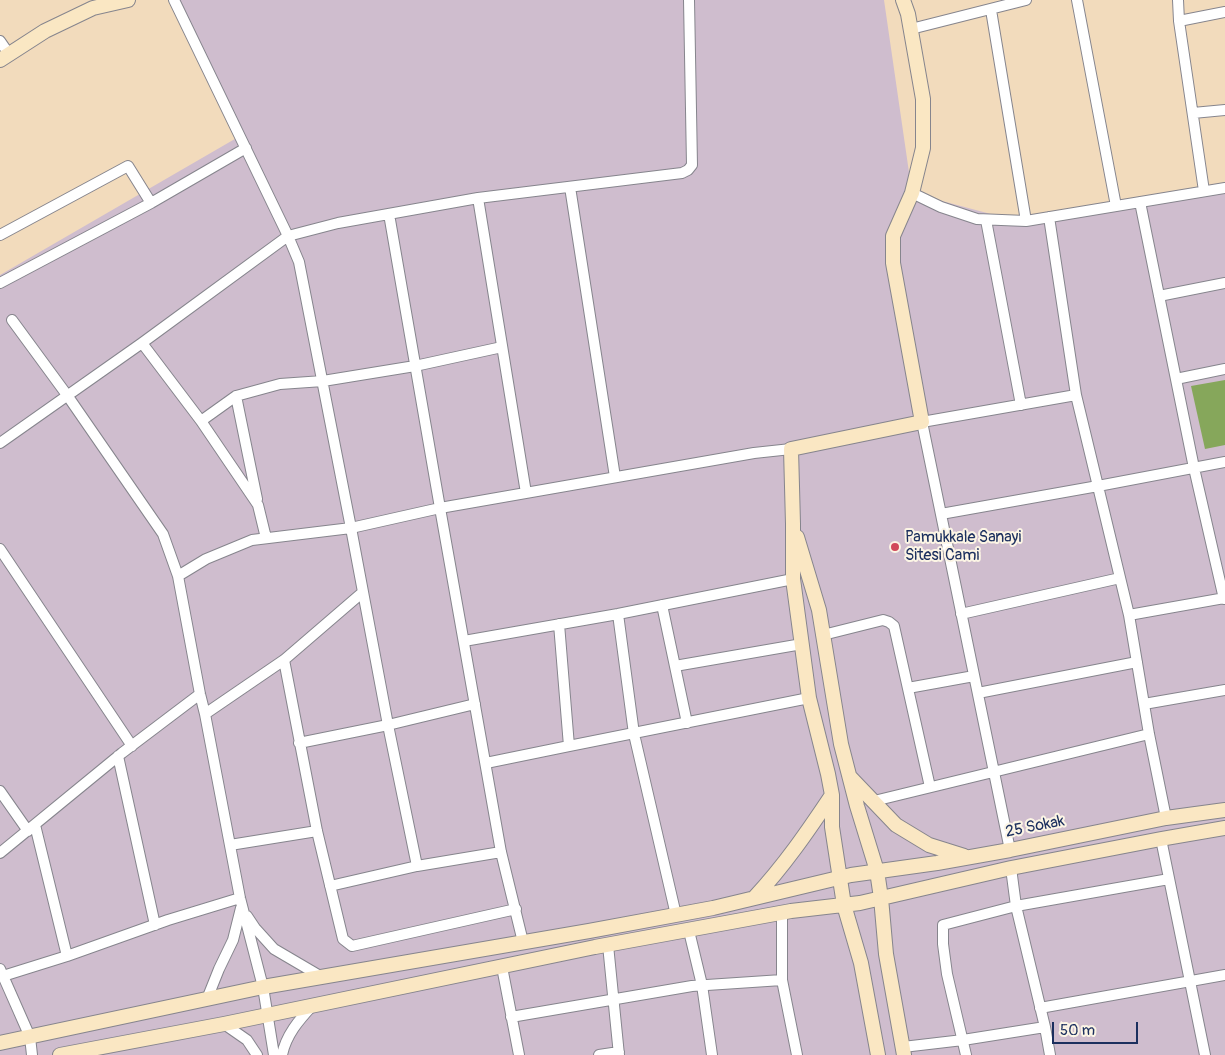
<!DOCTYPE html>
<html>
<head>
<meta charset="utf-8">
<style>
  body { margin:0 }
  #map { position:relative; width:1225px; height:1055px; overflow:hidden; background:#f2dbbc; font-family:Pangolin,sans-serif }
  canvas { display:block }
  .scale { position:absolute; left:1052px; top:1022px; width:86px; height:22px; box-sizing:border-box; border:2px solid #1b2f5e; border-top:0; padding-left:6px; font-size:15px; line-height:18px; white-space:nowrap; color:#1b2f5e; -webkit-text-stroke:4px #fcf5e5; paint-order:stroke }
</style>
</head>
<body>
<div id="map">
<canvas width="1225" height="1055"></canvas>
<div class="scale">50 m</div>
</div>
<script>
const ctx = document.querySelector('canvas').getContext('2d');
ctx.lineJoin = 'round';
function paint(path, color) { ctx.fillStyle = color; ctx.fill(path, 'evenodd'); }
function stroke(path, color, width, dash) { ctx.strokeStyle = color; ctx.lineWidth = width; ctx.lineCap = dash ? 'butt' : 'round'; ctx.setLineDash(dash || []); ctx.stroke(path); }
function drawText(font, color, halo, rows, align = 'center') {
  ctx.font = font + ' Pangolin,sans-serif'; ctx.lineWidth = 4; ctx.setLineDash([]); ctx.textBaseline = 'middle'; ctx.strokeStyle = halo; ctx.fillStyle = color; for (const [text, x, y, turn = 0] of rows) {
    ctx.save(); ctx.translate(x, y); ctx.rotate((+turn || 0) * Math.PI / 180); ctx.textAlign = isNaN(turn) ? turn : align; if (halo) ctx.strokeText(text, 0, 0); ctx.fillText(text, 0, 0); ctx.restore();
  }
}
paint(new Path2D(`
  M 174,0 L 884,0 L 912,193 L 1017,221 L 1225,188 L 1225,1055 L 0,1055 L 0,275 L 240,136 Z`), '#cfbdce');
paint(new Path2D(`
  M 1225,380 L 1225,445 L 1205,449 L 1191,386 Z`), '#86a75b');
const street = new Path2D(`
  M 174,0 L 288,236 L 299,262 L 351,528 L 388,725 L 417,866
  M 1077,0 L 1116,206
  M 1178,0 L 1179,21 L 1204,191
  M 991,10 L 1026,221
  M 1179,21 L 1225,12
  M 911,29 L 1026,0
  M 0,41 L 9,54
  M 1193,113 L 1225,110
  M 570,187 L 615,477
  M 912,193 L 941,207 L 977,219 L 1026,221 L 1225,188
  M 478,198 L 526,493
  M 1140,202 L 1194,468 L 1224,599
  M 389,214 L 440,508 L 501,852 L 523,942
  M 1049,217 L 1076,395 L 1129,615 L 1149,734 L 1166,818
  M 986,220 L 1021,405
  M 0,235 L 128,166 L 151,203 L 246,148
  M 0,283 L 151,203
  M 1159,296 L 1225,283
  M 12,320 L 67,395 L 163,534 L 178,576 L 200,694 L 205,714 L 240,898 L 263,987 L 274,1055
  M 142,343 L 201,421 L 258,505 L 266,538
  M 1176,379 L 1225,369
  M 236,396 L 257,499
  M 201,421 L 236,396 L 280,384 L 323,381 L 415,366 L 502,347
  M 0,443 L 142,343 L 288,236 L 338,223 L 478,198 L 682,173 L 688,170 L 692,165 L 689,0
  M 941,514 L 1098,486 L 1225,462
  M 0,549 L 132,746
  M 178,576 L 206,559 L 252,540 L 351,528 L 440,508 L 754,453 L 791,449
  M 662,605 L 687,723
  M 618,614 L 634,734 L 676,915
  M 961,614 L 1120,578
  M 1129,615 L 1225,598
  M 559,624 L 569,746
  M 823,635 L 883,620 L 889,622 L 894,626 L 930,787
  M 464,641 L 618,614 L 793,579
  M 284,660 L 317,831 L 343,939 L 352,946 L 516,909
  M 675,666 L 802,644
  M 908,688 L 974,676
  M 978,693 L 1137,662
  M 1144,704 L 1225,690
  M 205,714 L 284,660 L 363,592
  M 299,743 L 388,725 L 475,704
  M 118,756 L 155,925
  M 486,763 L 569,746 L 809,698
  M 0,791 L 28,831
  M 874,801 L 1149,734
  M 35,825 L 67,956
  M 1161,839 L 1205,1055
  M 230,845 L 317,831
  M 1010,850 L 922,422 L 1076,395
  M 0,853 L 122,753 L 200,694
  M 1011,868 L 1016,906 L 1045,1027 L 1050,1055
  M 330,886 L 417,866 L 501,852
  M 782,913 L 782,980 L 797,1055
  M 247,916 L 255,928 L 274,949 L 320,976
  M 689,931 L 702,985 L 712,1055
  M 608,945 L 619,1055
  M 502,967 L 519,1055
  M 0,969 L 30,1037 L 32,1055
  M 3,976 L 67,956 L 168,920 L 240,898
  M 207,999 L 219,969 L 233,940 L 241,908
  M 1040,1008 L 1225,975
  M 511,1017 L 692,986 L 782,980
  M 224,1024 L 247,1040 L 257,1055
  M 903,1047 L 963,1040 L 1045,1027
  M 282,1055 C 286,1035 299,1020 312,1006
  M 599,1055 L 619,1052
  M 966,1055 L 947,974 L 943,944 L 943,925 L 1016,906 L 1169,879`);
const secondary = new Path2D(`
  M 0,60 L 45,31 L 93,8 L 128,0
  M 797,537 L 819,610 L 841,744 L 857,806 L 877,871 L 881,898 L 886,954 L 904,1055
  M 851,778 L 896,825 L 929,845 L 964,856
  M 754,898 C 784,866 808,831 832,795
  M 0,1043 L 263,987 L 589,931 L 713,908 L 851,875 L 937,863 L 1010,850 L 1166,818 L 1225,810
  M 60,1055 L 224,1024 L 595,947 L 791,911 L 860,903 L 1011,868 L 1161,839 L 1225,828
  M 878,1055 L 861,963 L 844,905 L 832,827 L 832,795 L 828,774 L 809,698 L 793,579 L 793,524 L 791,449 L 922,422 L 893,263 L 893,236 L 912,193 L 923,148 L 923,99 L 908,14 L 903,0`);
stroke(street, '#86858d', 12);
stroke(secondary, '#86858d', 16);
stroke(street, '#fff', 10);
stroke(secondary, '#fae7c3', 14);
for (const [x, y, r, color] of [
  [895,547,5,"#d1495b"]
]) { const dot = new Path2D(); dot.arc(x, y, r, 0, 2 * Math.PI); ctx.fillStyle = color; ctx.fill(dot); stroke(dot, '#fcf5e5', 2); }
drawText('16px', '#1b2f5e', '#fcf5e5', [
  ["Pamukkale Sanayi",905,538],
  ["Sitesi Cami",905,556]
], 'left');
drawText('16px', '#1b2f5e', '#fcf5e5', [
  ["25 Sokak",1035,827,-11]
]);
</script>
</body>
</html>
